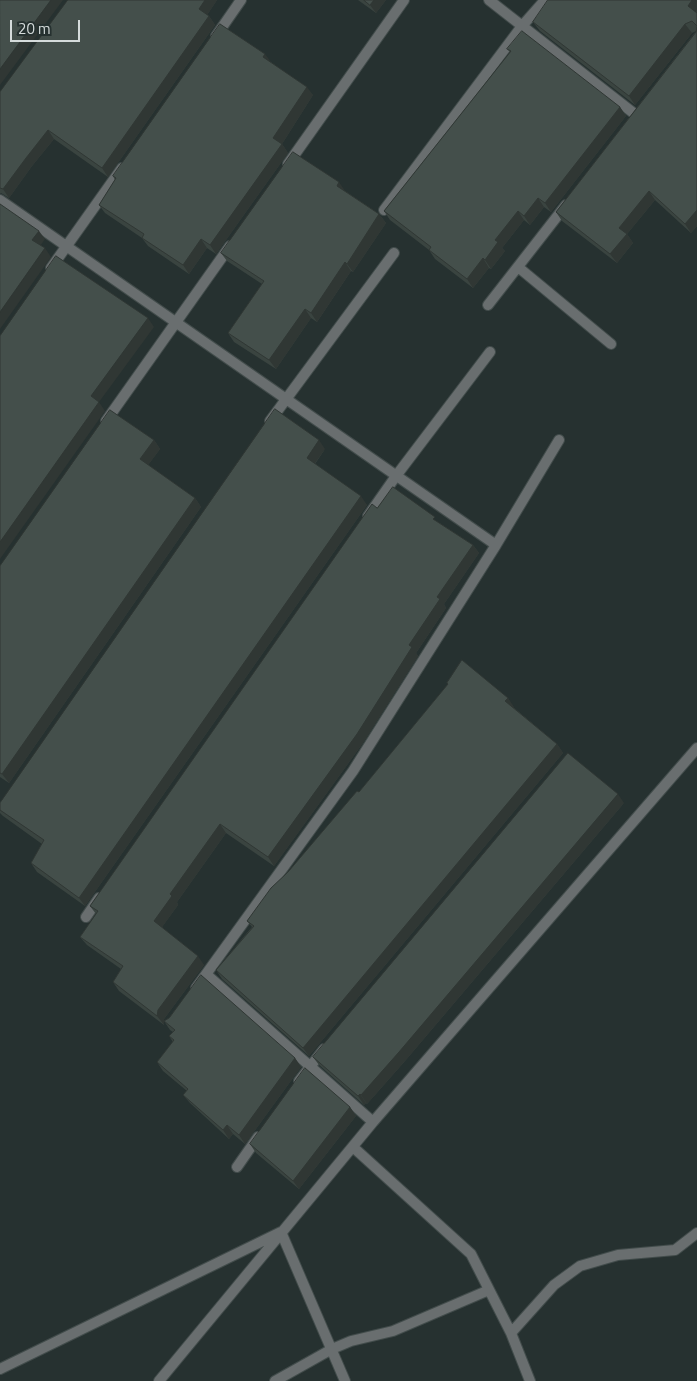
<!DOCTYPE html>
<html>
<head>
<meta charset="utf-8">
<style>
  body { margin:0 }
  #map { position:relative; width:697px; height:1381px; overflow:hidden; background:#263130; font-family:"Titillium Web",sans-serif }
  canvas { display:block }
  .scale { position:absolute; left:10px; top:20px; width:70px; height:22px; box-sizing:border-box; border:2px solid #d5dbdb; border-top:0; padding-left:6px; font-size:15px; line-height:18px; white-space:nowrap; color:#d5dbdb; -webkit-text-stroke:4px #263130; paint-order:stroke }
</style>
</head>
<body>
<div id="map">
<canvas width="697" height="1381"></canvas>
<div class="scale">20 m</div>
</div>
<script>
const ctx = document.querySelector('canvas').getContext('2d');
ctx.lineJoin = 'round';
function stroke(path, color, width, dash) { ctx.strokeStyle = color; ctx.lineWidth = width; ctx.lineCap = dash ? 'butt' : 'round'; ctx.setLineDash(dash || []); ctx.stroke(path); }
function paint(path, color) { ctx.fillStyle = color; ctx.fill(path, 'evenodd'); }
const minor = new Path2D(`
  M 489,0 L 636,115
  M 216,36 L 241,0
  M 288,164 L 404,0
  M 0,200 L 496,545
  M 384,210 L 522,26 L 545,0
  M 518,267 L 611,344
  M 51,268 L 122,168
  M 488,305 L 566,205
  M 106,421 L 230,246
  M 270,421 L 394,253
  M 368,516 L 396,476 L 490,352
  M 86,917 L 99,898
  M 206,974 L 373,1122
  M 196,988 L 353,771 L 496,545 L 559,440
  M 299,1081 L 324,1049
  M 353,1147 L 471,1254 L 511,1333 L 554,1285 L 580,1266 L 618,1255 L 675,1250 L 697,1233
  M 237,1167 L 258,1137
  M 511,1333 L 530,1381
  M 0,1369 L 281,1232 L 345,1381
  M 159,1381 L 373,1122 L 697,748
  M 275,1381 L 332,1349 L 351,1341 L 393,1331 L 489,1290`);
stroke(minor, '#424c4b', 12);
stroke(minor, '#696e6f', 10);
paint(new Path2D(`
  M 68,0 L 217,0 L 207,15 L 209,16 L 215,25 L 108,177 L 54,139 L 32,166 L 9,198 L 1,193 L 0,194 L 0,92 Z
  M 358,0 L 386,0 L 376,13 Z
  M 697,0 L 697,11 L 696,13 L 697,13 L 697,226 L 691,233 L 655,200 L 627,234 L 633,243 L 617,263 L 562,221 L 556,212 L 696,31 L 692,33 L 635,105 L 540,31 L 533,22 Z
  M 507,49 L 620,107 L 626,116 L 551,212 L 544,207 L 530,225 L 524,220 L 502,248 L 505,251 L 491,269 L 489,268 L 473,288 L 435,259 L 429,250 L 390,220 L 384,211 L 510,52 Z
  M 271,62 L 313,95 L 282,144 L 288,153 L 216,254 L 207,248 L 189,274 L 148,246 L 142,238 L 105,213 L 99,205 L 115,180 L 113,176 Z
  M 345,191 L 379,214 L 386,223 L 353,272 L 351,271 L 317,322 L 311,318 L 276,369 L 234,342 L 228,333 L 262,284 L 227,261 L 221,253 Z
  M 154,440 L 160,449 L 148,465 L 195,498 L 201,507 L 9,783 L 0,777 L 0,566 Z
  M 325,449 L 315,464 L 367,505 L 85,906 L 37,872 L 31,863 L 42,844 L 3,816 L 0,813 L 0,803 Z
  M 377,508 L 438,522 L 473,545 L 479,553 L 444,604 L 446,608 L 416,653 L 418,656 L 363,743 L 274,866 L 226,833 L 177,902 L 178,905 L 162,927 L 204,965 L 164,1019 L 164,1021 L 295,1058 L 301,1067 L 245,1144 L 233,1134 L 229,1139 L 190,1103 L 183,1095 L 187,1091 L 163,1071 L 157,1062 L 173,1042 L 169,1036 L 173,1032 L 170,1030 L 164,1021 L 164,1025 L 119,991 L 113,982 L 121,969 L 87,945 L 80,937 L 96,914 L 90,906 Z
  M 447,683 L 508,698 L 513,707 L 557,744 L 563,753 L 309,1056 L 222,979 L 216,970 L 252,927 L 247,921 L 288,872 L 359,792 L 448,685 Z
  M 624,803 L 405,1061 L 367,1104 L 366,1103 L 364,1105 L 319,1065 L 313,1057 Z
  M 350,1107 L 356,1116 L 299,1189 L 256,1153 L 250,1144 Z`), '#3a4440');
paint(new Path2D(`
  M 51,0 L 63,0 L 0,85 L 0,69 Z
  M 205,0 L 217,0 L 205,18 L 199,9 Z
  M 374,0 L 386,0 L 376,13 L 370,5 Z
  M 692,0 L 697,0 L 697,11 L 694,15 L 688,6 Z
  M 209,16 L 215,25 L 108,177 L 102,168 Z
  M 685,24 L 692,33 L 635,105 L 629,96 Z
  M 265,54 L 271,62 L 263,57 Z
  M 307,87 L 313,95 L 282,144 L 288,153 L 216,254 L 210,245 L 273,138 Z
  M 620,107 L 626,116 L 551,212 L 545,203 Z
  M 48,130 L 54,139 L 32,166 L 9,198 L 3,189 L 26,158 Z
  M 339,182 L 345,191 L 337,186 Z
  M 649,191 L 655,200 L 627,234 L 633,243 L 617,263 L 610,254 L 619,228 Z
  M 538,198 L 544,207 L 530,225 L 524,216 Z
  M 697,210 L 697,226 L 691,233 L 685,224 Z
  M 518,211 L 524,220 L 502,248 L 505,251 L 491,269 L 485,260 L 495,240 Z
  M 379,214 L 386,223 L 353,272 L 347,264 Z
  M 39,231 L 45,239 L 38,249 L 32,240 Z
  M 201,239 L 207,248 L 189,274 L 183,265 Z
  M 45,248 L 51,257 L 0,329 L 0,312 Z
  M 483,258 L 489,268 L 473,288 L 467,279 Z
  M 345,262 L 351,271 L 317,322 L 311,313 Z
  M 305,309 L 311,318 L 276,369 L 269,360 Z
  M 148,318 L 154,327 L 99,402 L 105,411 L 0,559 L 0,542 L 91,396 Z
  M 154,440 L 160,449 L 146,468 L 140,459 Z
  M 319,440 L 325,449 L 313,466 L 307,458 Z
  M 361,496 L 367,505 L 85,906 L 79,898 Z
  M 195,498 L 201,507 L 9,783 L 2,774 Z
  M 473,545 L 479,553 L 444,604 L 446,608 L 416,653 L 418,656 L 363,743 L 274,866 L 268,857 L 409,645 L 437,597 Z
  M 508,698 L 514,707 L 512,710 L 505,701 Z
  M 557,744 L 563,753 L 309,1056 L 303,1048 Z
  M 618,794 L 624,803 L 405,1061 L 367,1104 L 361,1095 Z
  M 220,824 L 226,833 L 177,902 L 178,905 L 160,930 L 154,921 L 170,894 Z
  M 198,956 L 204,965 L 164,1019 L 164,1025 L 157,1016 L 158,1010 Z
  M 295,1058 L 301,1067 L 245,1144 L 239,1135 Z
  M 360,1094 L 366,1103 L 364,1105 L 358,1096 Z
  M 350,1107 L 356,1116 L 299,1189 L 293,1181 Z
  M 227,1125 L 233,1134 L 229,1139 L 223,1130 Z`), '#303734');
const building = new Path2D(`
  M 0,0 L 51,0 L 0,69 Z
  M 68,0 L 205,0 L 199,9 L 209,16 L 102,168 L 48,130 L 26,158 L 3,189 L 0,188 L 0,92 Z
  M 364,0 L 374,0 L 370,5 Z
  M 548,0 L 692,0 L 688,6 L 697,13 L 697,26 L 692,21 L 685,24 L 629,96 L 533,22 Z
  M 220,24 L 265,54 L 263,57 L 307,87 L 273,138 L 282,144 L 210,245 L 201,239 L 183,265 L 142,238 L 144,234 L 99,205 L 116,178 L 113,176 Z
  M 697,27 L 697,210 L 685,224 L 649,191 L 619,228 L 627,234 L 610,254 L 556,212 L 696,32 Z
  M 522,31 L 620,107 L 545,203 L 538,198 L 524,216 L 518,211 L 495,240 L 498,242 L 485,260 L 483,258 L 467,279 L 429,250 L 431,247 L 384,211 L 511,51 L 507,49 Z
  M 293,152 L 339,182 L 337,186 L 379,214 L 347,264 L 345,262 L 311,313 L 305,309 L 269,360 L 228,333 L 264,281 L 221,253 Z
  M 0,204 L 39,231 L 32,240 L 45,248 L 0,312 Z
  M 56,256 L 148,318 L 91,396 L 99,402 L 0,542 L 0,336 Z
  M 275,409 L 319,440 L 307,458 L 361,496 L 79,898 L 31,863 L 44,840 L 0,810 L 0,803 Z
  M 110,410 L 154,440 L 140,459 L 195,498 L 2,774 L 0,773 L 0,566 Z
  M 393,487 L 435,517 L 433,519 L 473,545 L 437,597 L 440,599 L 409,645 L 412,647 L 357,734 L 268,857 L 220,824 L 170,894 L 172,896 L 154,921 L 198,956 L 158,1010 L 157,1016 L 113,982 L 123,966 L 80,937 L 98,911 L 90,906 L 372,504 L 377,508 Z
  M 462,660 L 508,698 L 505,701 L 557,744 L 303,1048 L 216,970 L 254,926 L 247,921 L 271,888 L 288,872 L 357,791 L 359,792 L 448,684 L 447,683 Z
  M 568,753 L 618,794 L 399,1052 L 361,1095 L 360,1094 L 358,1096 L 313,1057 Z
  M 201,975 L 295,1058 L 239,1135 L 227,1125 L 223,1130 L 183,1095 L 188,1089 L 157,1062 L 174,1040 L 169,1036 L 175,1030 L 164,1021 L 169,1018 Z
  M 305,1068 L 350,1107 L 293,1181 L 250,1144 Z`);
paint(building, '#444f4b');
stroke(building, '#303734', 1);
</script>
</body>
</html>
